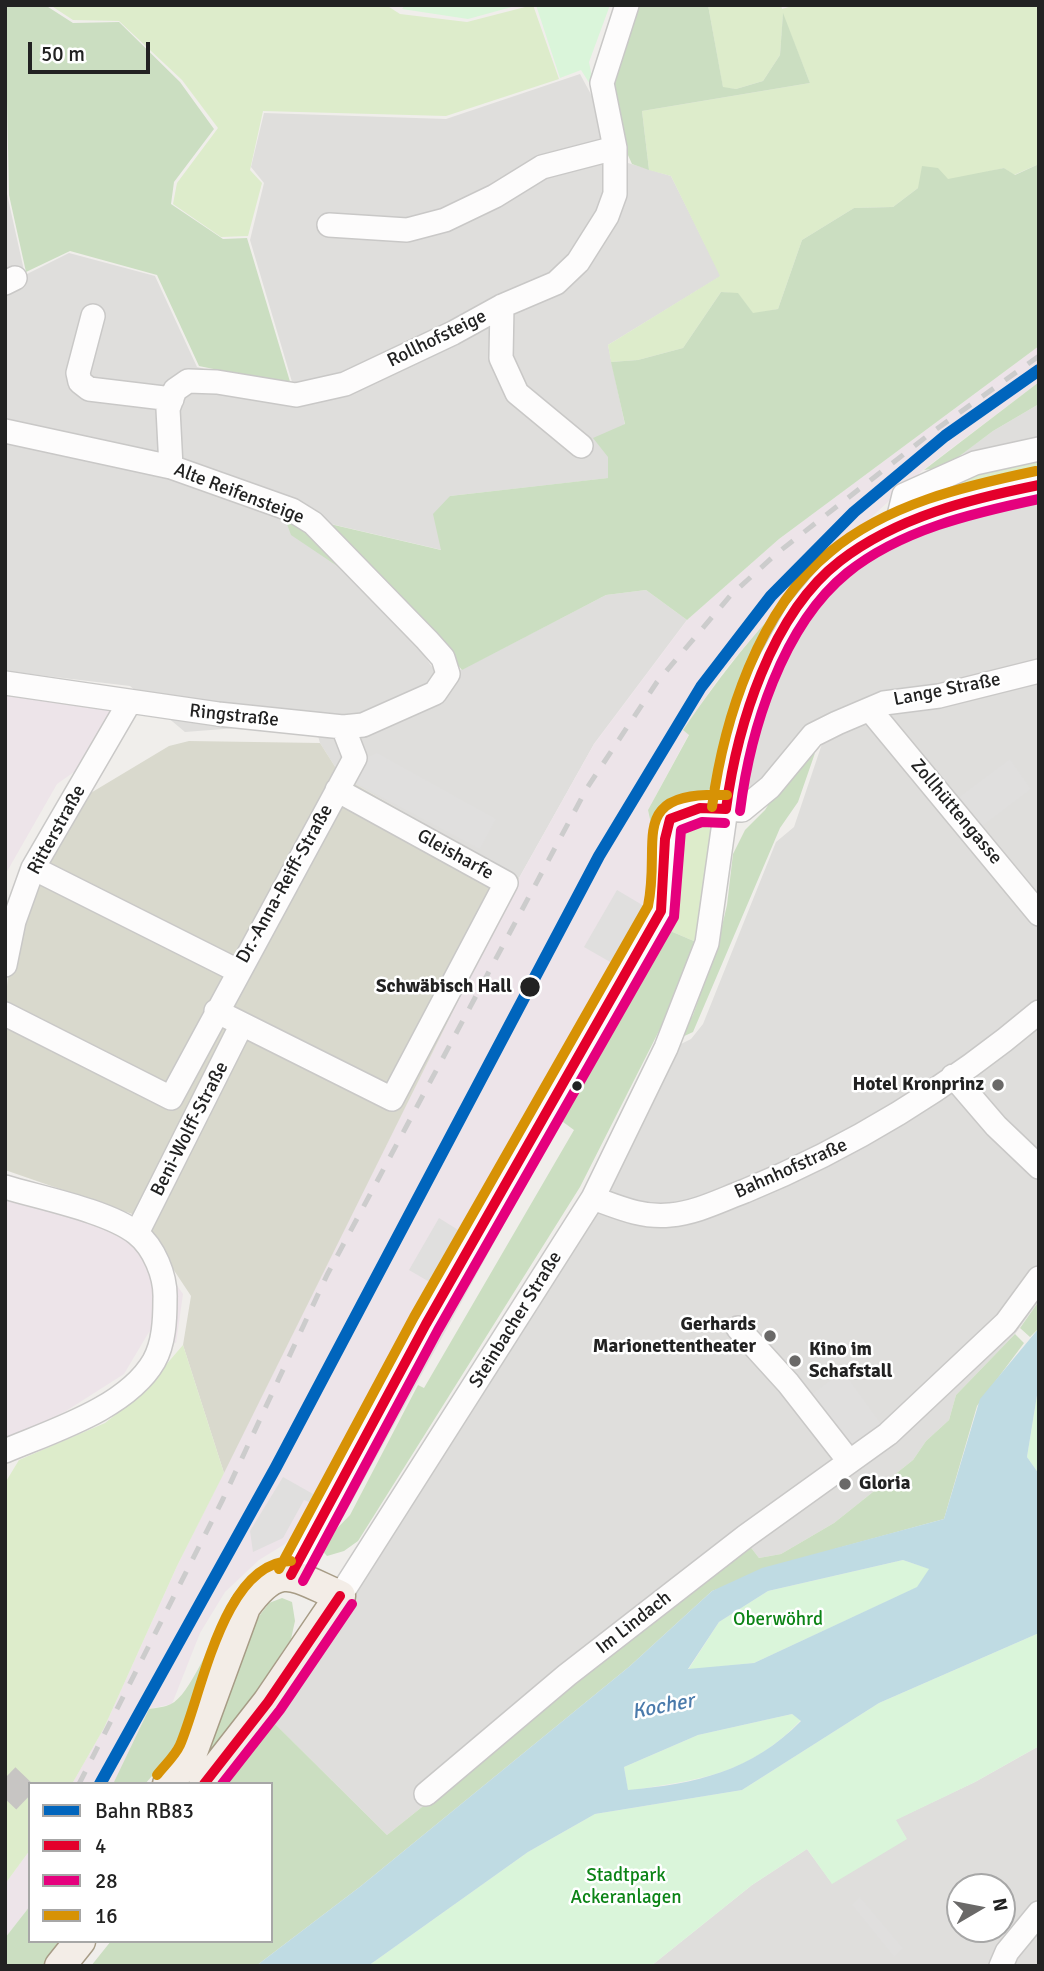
<!DOCTYPE html>
<html>
<head>
<meta charset="utf-8">
<style>
  body { margin:0 }
  #map { position:relative; width:1044px; height:1971px; overflow:hidden; background:#f0eeeb; font-family:Signika,sans-serif }
  canvas { display:block }
  .frame { position:absolute; inset:0; border:7px solid #222; pointer-events:none }
  .legend { position:absolute; left:28px; top:1782px; width:245px; height:161px; box-sizing:border-box; background:#fff; border:2px solid #a7a7a7; margin:0; padding:9px 12px; list-style:none; font-size:21px; color:#222 }
  .legend li { display:flex; align-items:center; gap:14px; height:35px }
  .legend b { width:35px; border:2px solid #a7a7a7 }
  .north { position:absolute; left:946px; top:1873px; width:70px; height:70px; box-sizing:border-box; background:#fff; border:2px solid #a7a7a7; border-radius:50%; rotate:80deg; font-size:19px; font-weight:700; line-height:28px; text-align:center; color:#222 }
  .north::after { content:''; display:block; margin:auto; width:24px; height:32px; background:#6a6968; clip-path:polygon(50% 0,100% 100%,50% 72%,0 100%) }
  .scale { position:absolute; left:28px; top:42px; width:122px; height:32px; box-sizing:border-box; border:4px solid #222; border-top:0; padding-left:9px; font-size:21px; line-height:24px; white-space:nowrap; color:#222; -webkit-text-stroke:5px #fff; paint-order:stroke }
</style>
</head>
<body>
<div id="map">
<canvas width="1044" height="1971"></canvas>
<div class="frame"></div>
<ul class="legend">
<li><b style="height:9px;background:#0065bd"></b>Bahn RB83</li>
<li><b style="height:9px;background:#e4002b"></b>4</li>
<li><b style="height:9px;background:#e5007d"></b>28</li>
<li><b style="height:9px;background:#d79205"></b>16</li>
</ul>
<div class="north">N</div>
<div class="scale">50 m</div>
</div>
<script>
const ctx = document.querySelector('canvas').getContext('2d');
ctx.lineJoin = 'round';
function paint(path, color) { ctx.fillStyle = color; ctx.fill(path, 'evenodd'); }
function stroke(path, color, width, dash) { ctx.strokeStyle = color; ctx.lineWidth = width; ctx.lineCap = dash ? 'butt' : 'round'; ctx.setLineDash(dash || []); ctx.stroke(path); }
function drawText(font, color, halo, rows, align = 'center') {
  ctx.font = font + ' Signika,sans-serif'; ctx.lineWidth = 5; ctx.setLineDash([]); ctx.textBaseline = 'middle'; ctx.strokeStyle = halo; ctx.fillStyle = color; for (const [text, x, y, turn = 0] of rows) {
    ctx.save(); ctx.translate(x, y); ctx.rotate((+turn || 0) * Math.PI / 180); ctx.textAlign = isNaN(turn) ? turn : align; if (halo) ctx.strokeText(text, 0, 0); ctx.fillText(text, 0, 0); ctx.restore();
  }
}
paint(new Path2D(`
  M 580,74 L 628,163 L 671,176 L 721,276 L 608,345 L 625,425 L 608,457 L 609,478 L 450,496 L 442,550 L 284,513 L 383,597 L 437,674 L 457,672 L 606,595 L 646,590 L 687,620 L 594,744 L 519,878 L 341,776 L 320,743 L 314,722 L 185,732 L 130,686 L 5,671 L 5,167 L 7,194 L 25,275 L 69,253 L 155,276 L 197,367 L 295,392 L 250,240 L 264,183 L 251,167 L 264,113 L 446,119 Z
  M 1039,404 L 1039,443 L 962,454 L 993,431 Z
  M 1039,489 L 1039,1301 L 1015,1334 L 956,1395 L 949,1420 L 926,1441 L 913,1460 L 834,1523 L 781,1554 L 759,1558 L 749,1545 L 387,1835 L 270,1719 L 677,1046 L 691,1039 L 703,1024 L 776,842 L 794,827 L 830,720 L 737,800 L 743,733 L 810,609 L 895,532 Z
  M 1039,1746 L 1039,1966 L 651,1966 L 752,1885 L 807,1849 L 832,1883 L 906,1838 L 895,1820 L 975,1782 ZM 960,1887 L 1002,1887 L 1002,1929 L 960,1929 Z`), '#dfdedc');
paint(new Path2D(`
  M 1039,346 L 1039,382 L 923,470 L 796,586 L 722,673 L 683,730 L 689,734 L 648,810 L 658,868 L 653,910 L 311,1515 L 285,1544 L 259,1560 L 225,1592 L 200,1633 L 172,1704 L 149,1709 L 113,1784 L 72,1784 L 104,1728 L 177,1566 L 519,878 L 594,744 L 687,620 L 779,539 Z
  M 5,673 L 131,689 L 101,753 L 57,784 L 5,875 Z
  M 5,1180 L 132,1221 L 183,1294 L 176,1343 L 149,1332 L 124,1374 L 66,1411 L 5,1442 Z
  M 30,1850 L 30,1906 L 5,1938 L 5,1884 Z`), '#ede4e9');
paint(new Path2D(`
  M 189,741 L 320,743 L 341,776 L 519,878 L 224,1473 L 183,1345 L 191,1296 L 138,1216 L 5,1170 L 5,1005 L 14,921 L 79,800 L 169,746 Z`), '#d9d9cd');
paint(new Path2D(`
  M 50,5 L 386,5 L 400,14 L 467,22 L 533,5 L 559,79 L 446,116 L 263,111 L 250,170 L 262,183 L 248,236 L 221,237 L 173,204 L 177,183 L 218,128 L 182,80 L 119,21 L 73,20 Z
  M 708,5 L 781,5 L 782,9 L 796,5 L 1039,5 L 1039,164 L 1014,175 L 1004,168 L 918,188 L 893,207 L 854,208 L 802,240 L 778,309 L 753,314 L 738,294 L 721,292 L 683,348 L 638,360 L 611,362 L 608,345 L 720,276 L 671,176 L 649,170 L 642,111 L 810,83 L 783,15 L 780,55 L 763,81 L 736,89 L 723,88 Z
  M 1039,455 L 1039,478 L 905,508 L 907,498 Z
  M 697,821 L 709,826 L 713,839 L 696,942 L 668,930 L 675,903 L 672,856 L 676,837 Z
  M 183,1345 L 224,1473 L 177,1566 L 104,1728 L 72,1784 L 30,1784 L 30,1850 L 5,1884 L 5,1483 L 19,1460 L 105,1423 L 140,1395 Z`), '#ddeccb');
paint(new Path2D(`
  M 5,5 L 45,5 L 73,23 L 119,22 L 180,82 L 214,129 L 174,182 L 171,204 L 223,239 L 247,238 L 291,385 L 199,366 L 157,275 L 70,251 L 26,272 L 9,195 Z
  M 635,5 L 708,5 L 723,87 L 736,89 L 763,81 L 780,55 L 783,13 L 810,83 L 642,111 L 649,170 L 632,164 L 618,133 L 610,90 Z
  M 1039,164 L 1039,346 L 779,539 L 687,620 L 646,590 L 606,595 L 462,670 L 405,604 L 352,576 L 291,535 L 283,513 L 441,550 L 433,514 L 450,496 L 608,478 L 608,457 L 593,438 L 625,424 L 611,362 L 638,360 L 683,348 L 721,292 L 738,293 L 753,313 L 778,309 L 802,240 L 854,208 L 893,207 L 918,188 L 922,166 L 938,168 L 948,179 L 1004,168 L 1015,175 Z
  M 1039,382 L 1039,404 L 993,431 L 945,467 L 924,470 Z
  M 848,540 L 732,722 L 720,757 L 718,780 C 700,804 675,800 652,829 L 648,810 L 689,735 L 683,730 C 733,657 781,599 848,540 Z
  M 815,753 L 798,802 L 780,828 L 693,1032 L 678,1039 L 693,1015 L 718,943 L 727,905 L 733,854 L 745,830 L 765,810 L 786,777 Z
  M 668,930 L 696,942 L 661,1027 L 580,1187 L 358,1541 L 344,1551 L 327,1556 L 319,1547 L 350,1515 L 418,1385 L 424,1388 L 574,1130 L 559,1119 Z
  M 1039,1301 L 1039,1328 L 1030,1337 L 1020,1328 Z
  M 1015,1334 L 1024,1343 L 977,1406 L 944,1519 L 838,1548 L 712,1591 L 630,1666 L 361,1886 L 256,1966 L 91,1966 L 111,1941 L 271,1941 L 271,1784 L 225,1784 L 270,1719 L 387,1835 L 749,1545 L 759,1558 L 781,1554 L 834,1523 L 913,1460 L 926,1441 L 949,1420 L 956,1395 Z
  M 282,1598 L 292,1602 L 295,1621 L 291,1639 L 194,1784 L 186,1784 L 254,1623 L 269,1603 Z
  M 224,1619 L 175,1750 L 145,1784 L 113,1784 L 149,1709 C 156,1708 165,1707 171,1704 C 189,1696 212,1639 224,1619 Z
  M 30,1906 L 30,1941 L 64,1941 L 45,1966 L 5,1966 L 5,1938 Z`), '#cbdec1');
paint(new Path2D(`
  M 405,5 L 519,5 L 468,19 L 402,9 Z
  M 536,5 L 610,5 L 589,62 L 595,92 L 581,70 L 560,78 Z
  M 1039,1383 L 1039,1474 L 1027,1457 Z
  M 903,1560 L 930,1569 L 918,1587 L 754,1663 L 688,1670 L 719,1622 L 768,1591 Z
  M 1039,1633 L 1039,1746 L 975,1782 L 896,1820 L 907,1839 L 832,1884 L 807,1849 L 752,1885 L 651,1966 L 368,1966 L 528,1852 L 595,1814 L 742,1790 L 879,1703 Z
  M 792,1714 L 801,1720 C 748,1776 700,1779 628,1791 L 624,1767 L 698,1735 Z`), '#daf5da');
paint(new Path2D(`
  M 377,753 L 496,819 L 480,849 L 346,778 L 352,765 Z
  M 1010,759 L 1031,789 L 981,827 L 959,797 Z
  M 617,890 L 644,906 L 612,963 L 584,947 Z
  M 533,1140 L 546,1148 L 340,1523 L 327,1516 Z
  M 439,1218 L 463,1233 L 433,1284 L 409,1270 Z
  M 843,1371 L 882,1425 L 844,1453 L 805,1399 Z
  M 339,1448 L 346,1452 L 316,1505 L 304,1500 L 283,1538 L 253,1552 L 250,1531 L 283,1477 L 313,1494 Z
  M 860,1897 L 903,1948 L 894,1957 L 852,1905 Z`), '#e0dfde');
paint(new Path2D(`
  M 1039,1328 L 1039,1383 L 1027,1457 L 1039,1474 L 1039,1633 L 879,1703 L 742,1790 L 595,1814 L 528,1852 L 368,1966 L 256,1966 L 361,1886 L 630,1666 L 712,1591 L 762,1568 L 944,1519 L 980,1399 ZM 903,1560 L 929,1569 L 917,1587 L 754,1663 L 688,1669 L 719,1622 L 768,1591 ZM 792,1714 L 801,1721 C 752,1771 696,1784 628,1790 L 624,1767 L 698,1735 Z`), '#bfdbe3');
stroke(new Path2D(`
  M 5,1778 L 30,1802`), '#c7c5c3', 30, [30, 15]);
const minor = new Path2D(`
  M 329,225 L 407,230 L 445,220 L 495,196 L 542,167 L 615,148
  M 5,283 L 15,278
  M 502,306 L 501,358 L 517,393 L 581,446
  M 93,316 L 78,373 L 80,382 L 89,389 L 172,399
  M 5,431 L 171,467 L 292,510 L 313,523 L 427,640 L 443,658 L 448,674 L 435,693 L 363,725 L 343,727 L 218,714 L 5,683
  M 171,467 L 168,409 L 175,390 L 188,381 L 217,382 L 296,395 L 345,384 L 453,333 L 502,306 L 556,283 L 578,262 L 607,216 L 615,194 L 615,148 L 602,83 L 627,5
  M 896,528 L 904,495 L 975,463 L 1039,449
  M 871,711 L 1039,914
  M 33,868 L 238,971
  M 5,965 L 14,921 L 33,868 L 129,703
  M 216,1011 L 392,1099 L 506,883 L 337,790
  M 5,1014 L 171,1098 L 355,758 L 343,727
  M 953,1076 L 996,1126 L 1039,1167
  M 5,1187 C 41,1198 108,1211 136,1233 C 154,1247 166,1276 165,1299 C 165,1320 164,1343 154,1361 C 127,1408 52,1431 5,1451
  M 593,1198 C 618,1207 642,1218 670,1215 C 696,1213 721,1200 745,1191 C 850,1148 952,1086 1039,1012
  M 137,1233 L 242,1024
  M 738,1328 L 788,1383 L 849,1461
  M 291,1575 C 407,1349 536,1131 661,911 C 670,881 658,842 670,819 L 700,808 L 742,810 L 770,787 L 813,735 L 837,723 L 884,703 L 939,696 L 1039,671
  M 340,1596 L 593,1198 L 666,1048 L 707,943 L 733,759 L 743,720 L 762,675 L 797,612 L 839,562 L 883,535 L 939,508 L 1039,485
  M 426,1794 L 567,1675 L 746,1536 L 888,1434 L 1006,1323 L 1039,1278
  M 1001,1966 L 1007,1952 L 1039,1913`);
const major = new Path2D(`
  M 168,1784 L 191,1755 L 245,1607 C 280,1559 293,1576 340,1596 L 268,1702 L 204,1784
  M 60,1966 L 80,1941`);
stroke(minor, '#c9c8c7', 26);
stroke(major, '#a79c86', 33);
stroke(minor, '#fdfcfc', 23);
stroke(major, '#f3ede7', 30);
stroke(new Path2D(`
  M 79,1784 L 223,1499 L 327,1275 L 587,788 L 657,682 L 730,596 L 776,554 L 931,433 L 1039,356`), '#ccc', 5, [14, 14]);
stroke(new Path2D(`
  M 726,809 C 737,726 771,614 840,561 C 897,517 970,499 1039,485
  M 291,1575 L 426,1324 L 661,911 L 665,839 L 670,819 L 700,808 L 726,809
  M 204,1784 L 268,1702 L 340,1596`), '#e4002b', 10);
stroke(new Path2D(`
  M 740,811 C 750,731 782,626 847,573 C 900,530 973,513 1039,499
  M 303,1581 L 438,1330 L 674,917 L 681,830 L 702,822 L 725,823
  M 222,1784 L 280,1710 L 352,1604`), '#e5007d', 10);
stroke(new Path2D(`
  M 712,807 C 724,719 758,610 830,552 C 887,504 965,486 1036,471
  M 279,1569 L 414,1317 L 648,906 C 662,840 625,791 727,795
  M 157,1775 C 164,1766 175,1756 180,1745 C 202,1694 223,1562 291,1561`), '#d79205', 10);
stroke(new Path2D(`
  M 100,1784 L 276,1467 L 599,856 L 701,687 L 771,596 L 854,512 L 945,436 L 1039,370`), '#0065bd', 12);
for (const [x, y, r, color] of [
  [530,987,11,"#222"],
  [998,1085,7,"#6a6968"],
  [577,1086,6,"#222"],
  [770,1336,7,"#6a6968"],
  [795,1361,7,"#6a6968"],
  [845,1484,7,"#6a6968"]
]) { const dot = new Path2D(); dot.arc(x, y, r, 0, 2 * Math.PI); ctx.fillStyle = color; ctx.fill(dot); stroke(dot, '#fff', 2.5); }
drawText('19px', '#222', '#fff', [
  ["Rollhofsteige",437,339,-26],
  ["Alte Reifensteige",239,494,21],
  ["Lange Straße",947,690,-11],
  ["Ringstraße",234,716,6],
  ["Zollhüttengasse",956,812,50],
  ["Ritterstraße",57,830,-61],
  ["Gleisharfe",455,855,29],
  ["Dr.-Anna-Reiff-Straße",285,884,-61],
  ["Beni-Wolff-Straße",190,1129,-63],
  ["Bahnhofstraße",791,1169,-24],
  ["Steinbacher Straße",516,1320,-58],
  ["Im Lindach",634,1623,-38]
]);
drawText('bold 19px', '#222', '#fff', [
  ["Schwäbisch Hall",512,987]
], 'right');
drawText('bold 19px', '#222', '#fff', [
  ["Hotel Kronprinz",984,1085],
  ["Gerhards",756,1325],
  ["Marionettentheater",756,1347],
  ["Kino im",809,1350,"left"],
  ["Schafstall",809,1372,"left"],
  ["Gloria",859,1484,"left"]
], 'right');
drawText('19px', '#0c8416', '#fff', [
  ["Oberwöhrd",778,1620],
  ["Stadtpark",626,1876],
  ["Ackeranlagen",626,1898]
]);
drawText('italic 21px', '#4a7aab', '#fff', [
  ["Kocher",663,1707,-11]
]);
</script>
</body>
</html>
